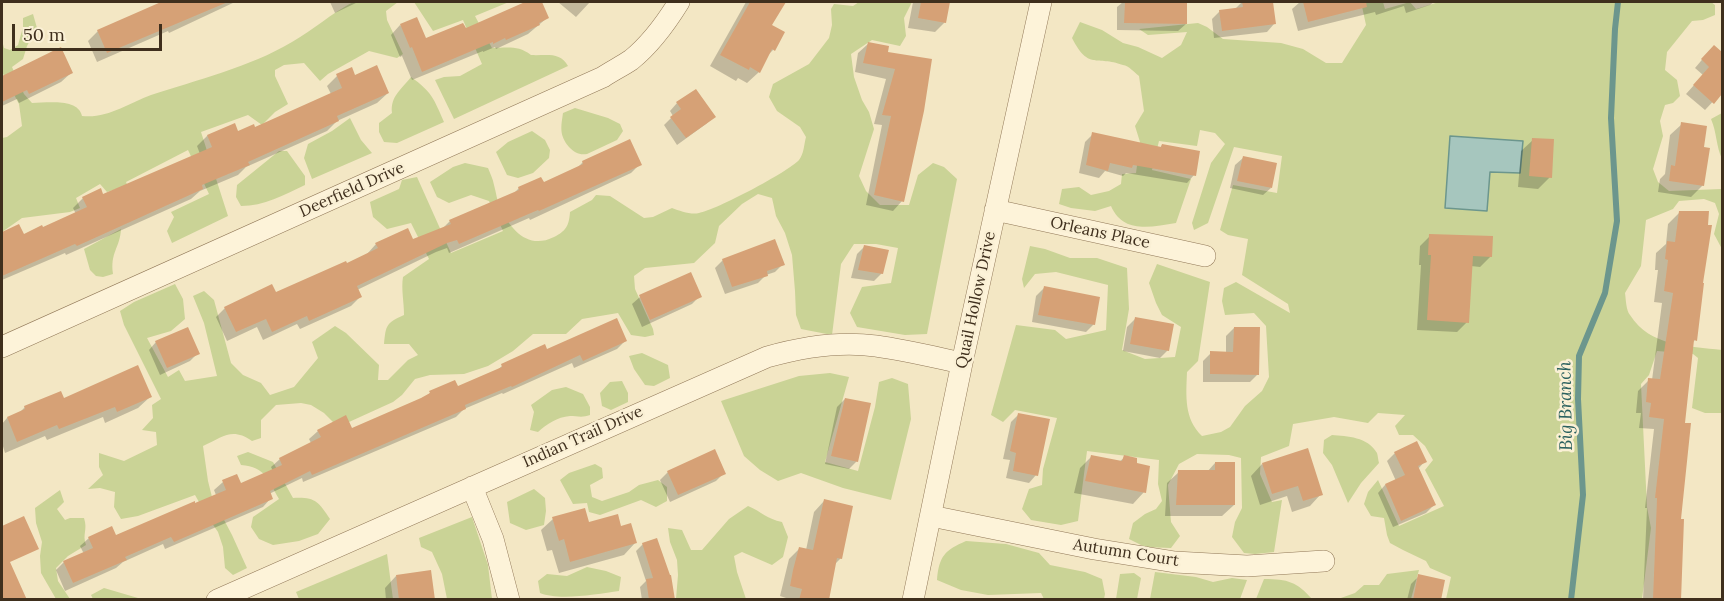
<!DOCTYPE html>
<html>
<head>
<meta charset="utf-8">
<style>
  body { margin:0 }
  #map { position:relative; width:1724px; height:601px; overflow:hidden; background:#f3e7c4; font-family:Lora,serif }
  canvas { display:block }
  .frame { position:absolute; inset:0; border:3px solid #3f2f1d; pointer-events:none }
  .scale { position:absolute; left:12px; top:24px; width:150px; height:27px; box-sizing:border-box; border:3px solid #3f2f1d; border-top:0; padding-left:8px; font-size:18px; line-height:21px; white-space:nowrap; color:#3f2f1d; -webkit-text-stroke:4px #faf0d5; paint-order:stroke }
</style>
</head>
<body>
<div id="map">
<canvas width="1724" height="601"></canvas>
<div class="frame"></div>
<div class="scale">50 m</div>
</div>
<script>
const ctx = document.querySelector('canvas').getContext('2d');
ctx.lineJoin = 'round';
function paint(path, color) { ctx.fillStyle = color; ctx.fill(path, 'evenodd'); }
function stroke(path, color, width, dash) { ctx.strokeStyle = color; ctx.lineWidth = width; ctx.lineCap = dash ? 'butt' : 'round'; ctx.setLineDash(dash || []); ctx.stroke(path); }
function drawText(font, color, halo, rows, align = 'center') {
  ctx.font = font + ' Lora,serif'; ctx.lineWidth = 5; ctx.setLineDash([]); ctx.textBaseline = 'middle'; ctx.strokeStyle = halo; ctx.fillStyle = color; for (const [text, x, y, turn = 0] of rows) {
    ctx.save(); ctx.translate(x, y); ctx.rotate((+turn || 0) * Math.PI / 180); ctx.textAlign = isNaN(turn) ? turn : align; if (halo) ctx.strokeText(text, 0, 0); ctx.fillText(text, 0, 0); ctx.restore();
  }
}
paint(new Path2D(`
  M 353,2 L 398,2 L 386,11 L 387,20 L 403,54 L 397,58 L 369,51 L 328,74 L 320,81 L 304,63 L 284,65 L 275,70 L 275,76 L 288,104 L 275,112 L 262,125 L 248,115 L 201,132 L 228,216 L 172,243 L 167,231 L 174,217 L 171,212 L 209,194 L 188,150 L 126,182 L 132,196 L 120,188 L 107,192 L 100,184 L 76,198 L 80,208 L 70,212 L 22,218 L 2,232 L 2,138 L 7,137 L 22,126 L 19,104 L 2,72 L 2,26 L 3,26 L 2,40 L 4,48 L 10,50 L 18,45 L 23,27 L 23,18 L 33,14 L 37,28 L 27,46 L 23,59 L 12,67 L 24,94 L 32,103 C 47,103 78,98 82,116 C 107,119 129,103 151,95 C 197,80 250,67 292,42 C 313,30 332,13 353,2 Z
  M 414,2 L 509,2 L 475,16 L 492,48 C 507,48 518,45 531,55 C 546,56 560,51 568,66 L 454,119 L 435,80 L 444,77 L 460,76 L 482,64 L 463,20 L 433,31 Z
  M 859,2 L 912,2 L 904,18 L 906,36 L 900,46 L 872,40 L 851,54 L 854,77 L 862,100 L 869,112 L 874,129 L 859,176 L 866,191 L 880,205 L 909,205 L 918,175 L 933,163 L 944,167 L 957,179 L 927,334 L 905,335 L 857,327 L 850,313 L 862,287 L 891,283 L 898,248 L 876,244 L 854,244 L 841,264 L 832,335 L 801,329 L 796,315 L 795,291 L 792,255 L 785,233 L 776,216 L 772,198 L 758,194 L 742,204 L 719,226 L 715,243 L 694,263 L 645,268 L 634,276 L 635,289 L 653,329 L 654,335 L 645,337 L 631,335 L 618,313 L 582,319 L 566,334 L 533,334 L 513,351 L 488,366 L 464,374 L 430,375 L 415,379 L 402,395 L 393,402 L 338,427 L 324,413 L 311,405 L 301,403 L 276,405 L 261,420 L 261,438 L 252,441 C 232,427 223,437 203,446 L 208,481 L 212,497 L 232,535 L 247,568 L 233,575 L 225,568 L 223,547 L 218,532 L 207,516 L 195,495 L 138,516 L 121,519 L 114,507 L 115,492 L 100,488 L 88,489 L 103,475 L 99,467 L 99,453 L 124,461 L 157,445 L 156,432 L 142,430 L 153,418 L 152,405 L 161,399 L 124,325 L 120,311 L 134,302 L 175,284 L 183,299 L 185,319 L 171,331 L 147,338 L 168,377 L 179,370 L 185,381 L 217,376 L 204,323 L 193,296 L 204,291 L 214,300 L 231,363 L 243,375 L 261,383 L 270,395 L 294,387 L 318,358 L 312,342 L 335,326 L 346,333 L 379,365 L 378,380 L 388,380 L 408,360 L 418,355 L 409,344 L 384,344 C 386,325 386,323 404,315 C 404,302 401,289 403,277 L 429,259 L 411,223 L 387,229 L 373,217 L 370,202 L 399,189 L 402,180 L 417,177 L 451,253 L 503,231 L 489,201 L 471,195 L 449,203 L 437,197 L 430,182 L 453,167 L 465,163 L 488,168 C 490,173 493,179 494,185 C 496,192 497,201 500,208 C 511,230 528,250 554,237 C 566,231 569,226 570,212 L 592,200 L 596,195 L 610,196 L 644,218 L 653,217 L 672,208 C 680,211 691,215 699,213 C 716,210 788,172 799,160 C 804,154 804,144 806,137 L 800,127 L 777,111 L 769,97 L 773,84 L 809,64 L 829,38 L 832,25 L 831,9 L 834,4 L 853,6 Z
  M 1361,2 L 1383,2 L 1385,9 L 1410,2 L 1416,9 L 1439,2 L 1711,2 L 1715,5 L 1715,15 L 1703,20 L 1692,21 L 1667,52 L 1665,70 L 1677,80 L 1680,96 L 1673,103 L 1665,105 L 1660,121 L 1663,136 L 1653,169 L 1658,182 L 1669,191 L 1722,189 L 1722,249 L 1714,234 L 1719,214 L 1715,203 L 1704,199 L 1679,201 L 1673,209 L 1646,220 L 1641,266 L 1625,293 C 1626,300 1626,310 1630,315 C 1650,347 1689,346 1722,350 L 1722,413 L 1705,413 L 1692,408 L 1698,358 L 1693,354 L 1657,351 L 1649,375 L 1641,384 L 1647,507 L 1651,528 L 1642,599 L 1446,599 L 1451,577 L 1430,568 L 1426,561 L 1403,550 L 1390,543 L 1387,535 L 1384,518 L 1371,516 L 1364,504 L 1368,492 L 1378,480 L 1399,526 L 1444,506 L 1425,470 L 1433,460 L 1425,446 L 1413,435 L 1399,435 L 1395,426 L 1405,415 L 1378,413 L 1368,423 L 1334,417 L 1293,424 L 1289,446 L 1261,457 L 1260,474 L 1272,502 L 1282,500 L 1274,552 L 1255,554 L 1244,553 L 1232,537 L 1235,522 L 1242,508 L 1241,458 L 1229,455 L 1197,454 L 1179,464 L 1168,485 L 1171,522 L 1180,536 L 1171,548 L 1145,547 L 1129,539 L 1133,523 L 1145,514 L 1156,509 L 1162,501 L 1158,484 L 1159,460 L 1087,451 L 1078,521 L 1061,525 L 1031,520 L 1022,509 L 1029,489 L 1042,485 L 1043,469 L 1057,418 L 1015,410 L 1003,422 L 991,415 L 1016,325 L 1055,330 L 1066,339 L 1106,330 L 1108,285 L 1056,272 L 1035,274 L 1024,288 L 1022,279 L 1030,246 L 1045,249 L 1070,258 L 1097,258 L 1127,268 L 1129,309 L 1122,350 L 1145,359 L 1175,357 L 1181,327 L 1162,315 L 1156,303 L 1149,283 L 1157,264 L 1210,282 L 1198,361 L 1187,372 C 1186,396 1184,419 1202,436 L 1221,432 L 1230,427 L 1245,406 L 1262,391 L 1269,377 L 1266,326 L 1254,313 L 1225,315 L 1222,301 L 1224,288 L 1236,282 L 1290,313 L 1288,304 L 1242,275 L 1248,239 L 1228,235 L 1220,230 L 1233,185 L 1277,193 L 1282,156 L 1234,147 L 1208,223 L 1194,230 L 1192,223 L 1211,163 L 1225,144 L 1215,133 L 1200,130 L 1197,146 L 1159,141 L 1152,170 L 1191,179 L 1176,223 C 1151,227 1123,234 1111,206 L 1095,211 L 1071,208 L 1059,204 L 1062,189 L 1079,187 L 1091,195 L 1109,191 L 1121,184 L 1122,174 L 1136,173 L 1140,142 L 1135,126 L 1144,111 L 1139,76 C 1134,72 1129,66 1123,65 C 1096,55 1089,71 1072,38 L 1080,22 L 1102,30 L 1123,43 L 1138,47 L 1162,58 L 1181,45 L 1187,32 L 1148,35 L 1139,29 L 1198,23 L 1207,27 L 1223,39 L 1281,43 L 1303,49 L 1326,63 L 1342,63 L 1366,25 Z
  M 411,77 C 432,92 434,99 444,122 L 397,143 L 384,142 L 379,132 L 379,123 L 392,113 C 390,96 402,89 411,77 Z
  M 575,108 L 608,118 L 620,124 L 623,131 L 617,140 L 587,154 C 579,155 575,153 569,147 C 559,135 561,127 563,113 Z
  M 1722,113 L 1722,159 C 1716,146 1717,133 1711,119 Z
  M 350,118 L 361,140 L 372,153 L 312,179 L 304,158 L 308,144 L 332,131 Z
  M 532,131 L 545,140 L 550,150 L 549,158 L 533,173 L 518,178 L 507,175 L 496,152 L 508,142 Z
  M 279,151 L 287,151 L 305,176 L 305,185 C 284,195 264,206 241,206 L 236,197 L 237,185 Z
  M 121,229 C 120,248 110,252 113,274 L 103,277 L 96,276 L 90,270 L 84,249 Z
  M 642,353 L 668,365 L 670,378 L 654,386 L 645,385 L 634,369 L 629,356 Z
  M 830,373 L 849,377 L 825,462 L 858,471 L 875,407 L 879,382 L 892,378 L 908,384 L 911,419 L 891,500 L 843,488 L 801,473 L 778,481 L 760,470 L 744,456 L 721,401 L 799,376 Z
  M 622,381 L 628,393 L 628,402 L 611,410 L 602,406 L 600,393 L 610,382 Z
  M 566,387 L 583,394 L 590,407 L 590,415 C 582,418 577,416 570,416 C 557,417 547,424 538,432 L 530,430 L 534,412 L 531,405 L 552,390 Z
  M 1332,435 C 1347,436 1368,437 1377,453 C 1378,456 1378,460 1379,463 L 1361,483 L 1348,503 L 1332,465 L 1323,453 L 1324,440 Z
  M 248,452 L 273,462 L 293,498 C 315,497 318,501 330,519 L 318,534 L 299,541 L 273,545 L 259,539 L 251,527 L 253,517 L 279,499 C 268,480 266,467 241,465 L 237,456 Z
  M 595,464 L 602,468 L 603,478 L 590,485 L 592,497 L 602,501 L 629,492 L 639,485 L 658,480 L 667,487 L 667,501 L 656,507 L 641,500 L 600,515 L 589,512 L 587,503 L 573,504 L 560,480 L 569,473 Z
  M 534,489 L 545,498 L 546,511 L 544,525 L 526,530 L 510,523 L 507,502 Z
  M 60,490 L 64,502 L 57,509 L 65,520 L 70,518 L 84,518 C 88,530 82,534 86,545 L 68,556 L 56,568 L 58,581 L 70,599 L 56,599 L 41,573 L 40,556 L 42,542 L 36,523 L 35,508 Z
  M 748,506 C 762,512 767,519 782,522 L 788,537 L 783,557 L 772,565 L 742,552 L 734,556 L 737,572 L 746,599 L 676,599 L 678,575 L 677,560 L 670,542 L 668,528 L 682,530 L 691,550 L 702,550 L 729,519 Z
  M 472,517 L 488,565 L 492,599 L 447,599 L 442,574 L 432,552 L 421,547 L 419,538 Z
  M 966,541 L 1006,544 L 1039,553 L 1050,565 L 1085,572 L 1102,579 L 1105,594 L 1104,599 L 1044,599 L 1041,593 L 988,595 L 961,590 L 937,580 C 939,556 945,550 966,541 Z
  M 387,554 L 393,599 L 299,599 L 296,592 Z
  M 587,567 L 606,571 L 621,577 L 619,591 C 598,594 559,601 540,593 L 538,581 L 547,574 L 567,576 Z
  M 1419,570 L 1411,599 L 1338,599 L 1355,593 L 1364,585 L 1379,585 L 1387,574 Z
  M 1155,572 L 1196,577 L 1213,582 L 1232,578 L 1247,580 L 1240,599 L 1150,599 Z
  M 1134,573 L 1141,578 L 1137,599 L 1116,599 L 1120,574 Z
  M 1264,579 C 1288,579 1297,582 1312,599 L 1256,599 Z
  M 104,588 L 138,598 L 142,599 L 93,599 L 91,595 Z`), '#cad396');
const water = new Path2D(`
  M 1450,136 L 1523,141 L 1520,173 L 1490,172 L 1487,211 L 1445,208 Z`);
paint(water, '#a6c6be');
stroke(water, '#6c968d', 1.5);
paint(new Path2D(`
  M 170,2 L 235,2 L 169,33 L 168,31 L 97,62 L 88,41 L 98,31 Z
  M 330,2 L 358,2 L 335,13 Z
  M 529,2 L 540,2 L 547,18 L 528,34 L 496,49 L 495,47 L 483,52 L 483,51 L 412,80 L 402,56 L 400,57 L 391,35 L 400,25 L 425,40 L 465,30 Z
  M 558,2 L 590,2 L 576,17 Z
  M 746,2 L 783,2 L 770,26 L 773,50 L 767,56 L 759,72 L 747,83 L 738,78 L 736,81 L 710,66 Z
  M 913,2 L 949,2 L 945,22 L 935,32 L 908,28 Z
  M 1123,2 L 1186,2 L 1186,24 L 1178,31 L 1117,30 L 1117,7 Z
  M 1242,2 L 1272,2 L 1274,24 L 1267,32 L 1214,38 L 1212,19 L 1220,11 L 1235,9 Z
  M 1300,2 L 1434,2 L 1430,5 L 1406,13 L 1404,6 L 1376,15 L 1375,12 L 1298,31 L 1292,9 Z
  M 868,44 L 886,53 L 930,61 L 902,201 L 893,211 L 866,205 L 882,125 L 874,124 L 886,79 L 855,72 L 858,53 Z
  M 60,49 L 71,73 L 61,82 L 19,103 L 17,99 L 2,106 L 2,77 Z
  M 1722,54 L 1722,96 L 1720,94 L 1705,110 L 1686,94 L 1703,75 L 1695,68 L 1706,55 Z
  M 337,76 L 355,77 L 388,93 L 377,103 L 337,121 L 327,131 L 246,167 L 238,175 L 200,191 L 191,199 L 66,255 L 65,253 L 2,280 L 2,233 L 19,225 L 23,236 L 42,229 L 76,214 L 73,208 L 83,198 L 103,196 L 200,154 L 197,146 L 207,136 L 234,125 L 237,133 L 255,129 L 331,94 L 327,86 Z
  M 677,103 L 714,117 L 706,124 L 677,145 L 664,125 L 673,116 L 670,111 Z
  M 1682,124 L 1702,148 L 1703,185 L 1691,197 L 1658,192 L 1660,179 L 1665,174 L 1670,135 Z
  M 1093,134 L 1159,149 L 1162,145 L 1194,175 L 1187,183 L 1126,173 L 1123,176 L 1105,171 L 1099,178 L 1079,173 L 1085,142 Z
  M 1533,140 L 1550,177 L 1538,189 L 1518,187 L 1521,151 Z
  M 1243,158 L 1271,188 L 1263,195 L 1230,188 L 1235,165 Z
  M 583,162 L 640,164 L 631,173 L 530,220 L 529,218 L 449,253 L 447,248 L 436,252 L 357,290 L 360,297 L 351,306 L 300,329 L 297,324 L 263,340 L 257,327 L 227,341 L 216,317 L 225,308 L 275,294 L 346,265 L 367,254 L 376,244 L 413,241 L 442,229 L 450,221 L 512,195 L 519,188 L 543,184 L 576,169 Z
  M 1679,213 L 1695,340 L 1692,343 L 1684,425 L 1679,520 L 1679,600 L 1643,600 L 1647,508 L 1645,508 L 1654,429 L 1639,428 L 1641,413 L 1636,413 L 1638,391 L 1649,380 L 1652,380 L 1662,303 L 1654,302 L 1658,270 L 1655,270 L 1656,253 L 1666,244 L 1668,224 Z
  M 1430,236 L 1491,256 L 1480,267 L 1471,266 L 1467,322 L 1457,332 L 1417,330 L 1421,265 L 1419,265 L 1420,246 Z
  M 865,246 L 882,273 L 874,281 L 851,278 L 857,254 Z
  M 723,260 L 783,264 L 775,272 L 766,275 L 758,283 L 725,294 L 715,268 Z
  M 690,274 L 700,296 L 692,304 L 642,327 L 632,304 L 640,297 Z
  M 1044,288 L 1094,324 L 1086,332 L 1032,322 L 1036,296 Z
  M 1135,319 L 1168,350 L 1160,358 L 1123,351 L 1127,327 Z
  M 1234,328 L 1258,374 L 1250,382 L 1203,382 L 1203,361 L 1211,353 L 1226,353 L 1226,336 Z
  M 626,340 L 617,349 L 574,368 L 572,363 L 503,394 L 502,393 L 464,409 L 456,417 L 303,482 L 302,478 L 269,494 L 271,498 L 263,507 L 165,549 L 163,544 L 123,562 L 116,568 L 65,591 L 56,570 L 64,562 L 84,554 L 80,546 L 89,538 L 115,537 L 216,495 L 214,490 L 223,482 L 236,476 L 240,485 L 273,471 L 271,467 L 280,459 L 311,443 L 309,439 L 318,431 L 351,430 L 426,397 L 430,393 L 457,388 L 495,372 L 502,366 L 547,351 Z
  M 156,342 L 198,353 L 190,361 L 160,375 L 149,350 Z
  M 150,397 L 138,408 L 105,423 L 103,417 L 47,440 L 45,436 L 5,453 L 2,443 L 2,424 L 7,418 L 19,413 L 25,407 L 63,400 Z
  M 845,399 L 857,461 L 849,469 L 825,464 L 837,407 Z
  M 1019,414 L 1036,475 L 1029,483 L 1006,478 L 1010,460 L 1003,459 L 1011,422 Z
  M 1395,453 L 1425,461 L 1418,469 L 1434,505 L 1426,513 L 1393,527 L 1378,493 L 1385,485 L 1396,481 L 1387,461 Z
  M 1092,456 L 1119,462 L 1125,457 L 1135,464 L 1144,492 L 1133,504 L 1074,493 L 1080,468 Z
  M 1215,463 L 1234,505 L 1222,516 L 1165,516 L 1167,483 L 1179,472 L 1207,472 Z
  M 1262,464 L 1321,494 L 1310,506 L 1292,512 L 1287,496 L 1260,505 L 1251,476 Z
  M 668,472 L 724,473 L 716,481 L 670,502 L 660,480 Z
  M 824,501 L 841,558 L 834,565 L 827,600 L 792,600 L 780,596 L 789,559 L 799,549 L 806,550 L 814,512 Z
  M 553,519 L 620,528 L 635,543 L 624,555 L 559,573 L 552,550 L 547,551 L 541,530 Z
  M 643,544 L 673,600 L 642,600 L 640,587 L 646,581 L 636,551 Z
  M 3,552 L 25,600 L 2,600 L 2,553 Z
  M 396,576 L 433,600 L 386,600 L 385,588 Z
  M 1419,576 L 1440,600 L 1407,600 L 1411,584 Z`), '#0003');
stroke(new Path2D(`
  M 1571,600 L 1583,495 L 1578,399 L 1579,356 L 1605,293 L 1617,221 L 1611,118 L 1615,29 L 1618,2`), '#6c968d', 6);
paint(new Path2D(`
  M 161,2 L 228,2 L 107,53 L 97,30 Z
  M 525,2 L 542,2 L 549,18 L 539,23 L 540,25 L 506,40 L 505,38 L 493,44 L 493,42 L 422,72 L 412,47 L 410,48 L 400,24 L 417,17 L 426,38 L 463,23 L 466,28 Z
  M 750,2 L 786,2 L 772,25 L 785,32 L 775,51 L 772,49 L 760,73 L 750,67 L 749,70 L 720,55 Z
  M 921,2 L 950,2 L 946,23 L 918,18 Z
  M 1125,2 L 1187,2 L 1187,24 L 1124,23 Z
  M 1242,2 L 1273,2 L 1276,24 L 1222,31 L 1219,10 L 1243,7 Z
  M 1303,2 L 1366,2 L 1367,7 L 1308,22 Z
  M 868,42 L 889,46 L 888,52 L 932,59 L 924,111 L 904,202 L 874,195 L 891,116 L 882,115 L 895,69 L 863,63 Z
  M 1714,45 L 1722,52 L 1722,94 L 1714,104 L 1693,85 L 1709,67 L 1701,59 Z
  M 61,47 L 73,73 L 29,94 L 27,90 L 2,102 L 2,76 Z
  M 377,65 L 389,93 L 337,116 L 339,121 L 248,162 L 250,165 L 202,185 L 203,189 L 77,246 L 75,244 L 2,276 L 2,232 L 19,224 L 24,234 L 42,225 L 43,227 L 87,207 L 82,197 L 101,188 L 103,194 L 212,147 L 207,135 L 235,123 L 238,131 L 254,124 L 255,127 L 342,88 L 336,74 L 352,67 L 355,75 Z
  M 696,89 L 716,117 L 686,138 L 670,117 L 681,109 L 676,102 Z
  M 1681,122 L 1707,126 L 1704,147 L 1710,148 L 1704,186 L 1669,181 L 1671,165 L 1675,166 Z
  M 1092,132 L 1161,147 L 1162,144 L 1200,151 L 1196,176 L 1133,165 L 1132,168 L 1110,163 L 1108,171 L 1086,165 Z
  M 1532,138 L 1554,139 L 1552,178 L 1529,176 Z
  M 630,139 L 642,165 L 539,211 L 538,210 L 459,244 L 457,240 L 447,243 L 357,286 L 362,297 L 309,321 L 307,316 L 272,332 L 266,319 L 236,332 L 224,307 L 272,284 L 276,292 L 346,261 L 347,263 L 378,248 L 375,243 L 408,228 L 413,239 L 451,224 L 449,220 L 519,190 L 518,187 L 541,177 L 544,182 L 583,164 L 582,161 Z
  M 1243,156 L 1277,163 L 1272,188 L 1237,181 Z
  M 1679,211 L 1709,211 L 1708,225 L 1712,225 L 1703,283 L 1704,283 L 1697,341 L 1694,340 L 1685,423 L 1691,423 L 1681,519 L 1684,519 L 1681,600 L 1674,600 L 1653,599 L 1657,498 L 1655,498 L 1664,419 L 1649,417 L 1651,403 L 1646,402 L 1648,378 L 1660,379 L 1673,293 L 1664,291 L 1668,260 L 1665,259 L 1667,241 L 1675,242 Z
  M 1429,234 L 1493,236 L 1492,257 L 1473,256 L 1469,323 L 1427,320 L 1431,255 L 1428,255 Z
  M 775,239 L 785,265 L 767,271 L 768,276 L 732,287 L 722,259 Z
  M 864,245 L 889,250 L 883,274 L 858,270 Z
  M 691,272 L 702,297 L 650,320 L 639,295 Z
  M 1044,286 L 1100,297 L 1095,325 L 1038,315 Z
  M 1135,317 L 1174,324 L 1169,351 L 1130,344 Z
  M 617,318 L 627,341 L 583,361 L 580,355 L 512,387 L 511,386 L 465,405 L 466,409 L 312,475 L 310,471 L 270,491 L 273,499 L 174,542 L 171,537 L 125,557 L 127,560 L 73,583 L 63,561 L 93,548 L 88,537 L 112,526 L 116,535 L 195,501 L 195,503 L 226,490 L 222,480 L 237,474 L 241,483 L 282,465 L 279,458 L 321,437 L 317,430 L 346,415 L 352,428 L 421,398 L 430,393 L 429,391 L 455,380 L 458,386 L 502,367 L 501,364 L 545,344 L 547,349 Z
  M 188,327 L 200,354 L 167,368 L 155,341 Z
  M 1234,327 L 1260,327 L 1259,375 L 1210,374 L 1210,351 L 1233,352 Z
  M 138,365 L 152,397 L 117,412 L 115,407 L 59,429 L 57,425 L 17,442 L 7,417 L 25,409 L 24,406 L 61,391 L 64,398 Z
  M 845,398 L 871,403 L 858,462 L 831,456 Z
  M 1018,413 L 1050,419 L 1038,476 L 1013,471 L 1016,453 L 1010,451 Z
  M 1417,441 L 1427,462 L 1418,466 L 1436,505 L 1401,521 L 1385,484 L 1405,475 L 1394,452 Z
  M 1308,448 L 1323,495 L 1303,501 L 1298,486 L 1272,494 L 1262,463 Z
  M 715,449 L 726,474 L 678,495 L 667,471 Z
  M 1091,455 L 1122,461 L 1124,455 L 1137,458 L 1137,463 L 1150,466 L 1146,493 L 1085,481 Z
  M 1215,462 L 1235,462 L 1235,505 L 1176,505 L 1178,470 L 1215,470 Z
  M 824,499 L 853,506 L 842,559 L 837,558 L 829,600 L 799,600 L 802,589 L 790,586 L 793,570 L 799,547 L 813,550 Z
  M 585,508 L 589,522 L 618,514 L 621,526 L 631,523 L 637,543 L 570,562 L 564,539 L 559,541 L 552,517 Z
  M 24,516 L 39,549 L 10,562 L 27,600 L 2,600 L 2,526 Z
  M 657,538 L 670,575 L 671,575 L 675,600 L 649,600 L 646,579 L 653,578 L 642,543 Z
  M 431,570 L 435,600 L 399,600 L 396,575 Z
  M 1418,574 L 1445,580 L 1441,600 L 1413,600 Z`), '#d6a176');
const minor = new Path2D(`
  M 995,210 L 1205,256
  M 2,347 L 603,77 C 612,71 622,66 631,60 C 651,44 666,23 679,2
  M 472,487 L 493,539 L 509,600
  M 931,516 L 1094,549 L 1175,562 L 1247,566 L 1324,561
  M 217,600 L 767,357 C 802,347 840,341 876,346 C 905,350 934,357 962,363
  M 913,600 L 962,363 L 1041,2`);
stroke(minor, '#917858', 22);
stroke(minor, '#fdf3d9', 21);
drawText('16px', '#3f2f1d', '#faf0d5', [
  ["Deerfield Drive",352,190,-24],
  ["Orleans Place",1100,233,12],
  ["Quail Hollow Drive",976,300,-78],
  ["Indian Trail Drive",583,437,-24],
  ["Autumn Court",1126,553,9]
]);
drawText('italic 18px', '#2b615f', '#faf0d5', [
  ["Big Branch",1566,406,-91]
]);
</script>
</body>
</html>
